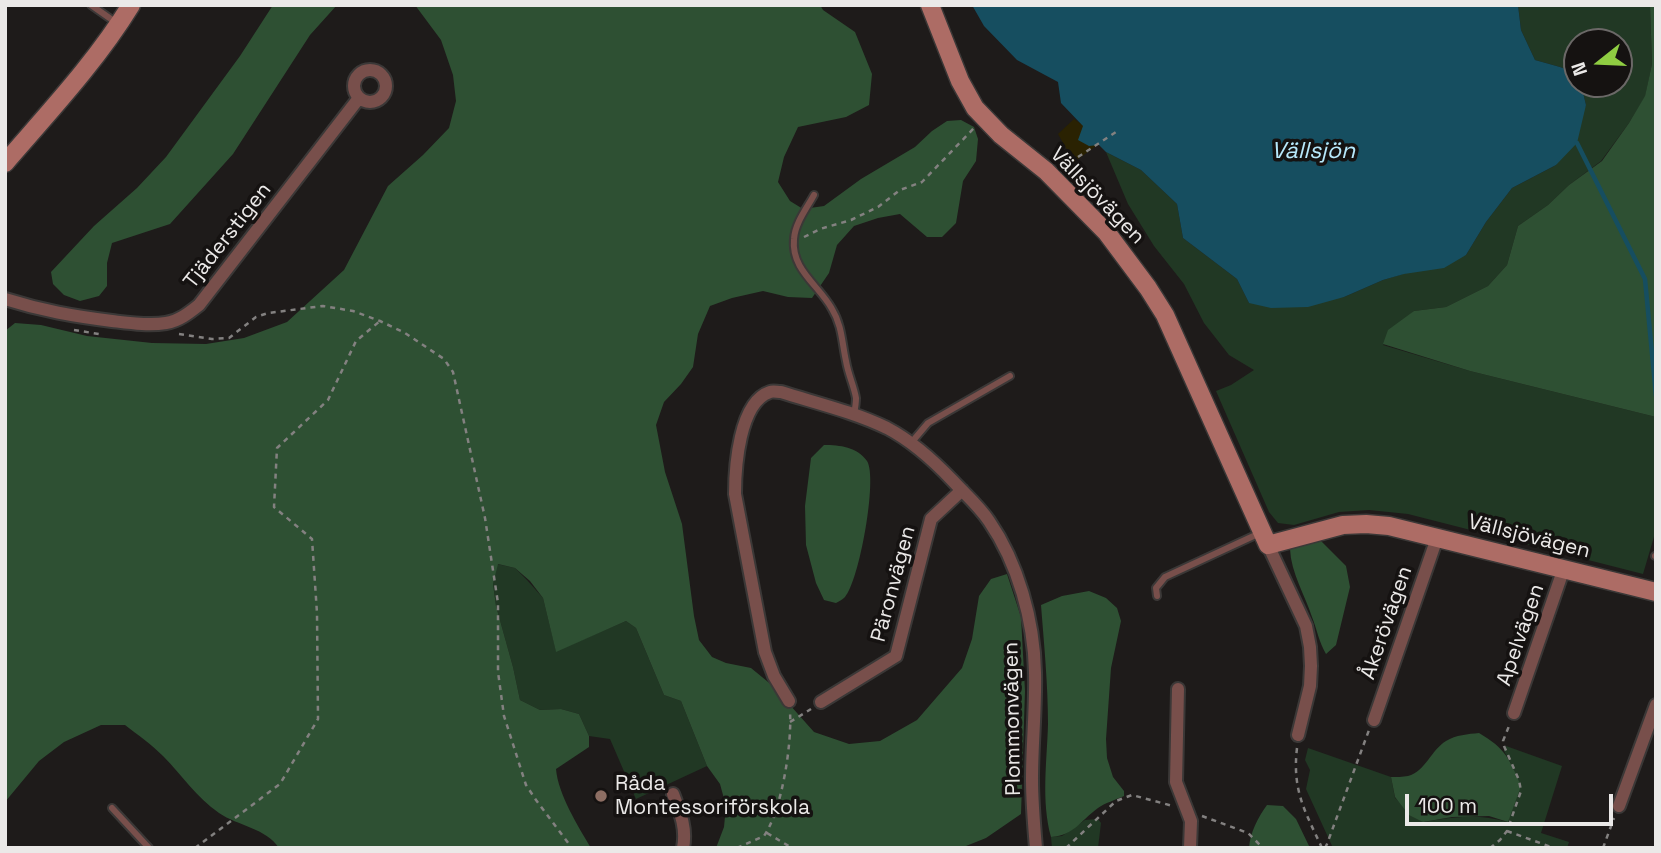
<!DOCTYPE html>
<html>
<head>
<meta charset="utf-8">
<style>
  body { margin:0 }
  #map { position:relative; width:1661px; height:853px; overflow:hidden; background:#1e1b1a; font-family:"Space Grotesk",sans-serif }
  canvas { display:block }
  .frame { position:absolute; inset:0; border:7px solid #ebe9e8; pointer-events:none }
  .north { position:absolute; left:1563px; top:28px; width:70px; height:70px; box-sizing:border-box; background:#151211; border:2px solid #6b6867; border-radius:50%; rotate:252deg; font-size:19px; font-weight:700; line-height:28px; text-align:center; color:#ebe9e8 }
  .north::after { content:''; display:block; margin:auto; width:24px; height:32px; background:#8fcd42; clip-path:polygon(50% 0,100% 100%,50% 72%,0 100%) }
  .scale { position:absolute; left:1405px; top:794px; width:208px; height:32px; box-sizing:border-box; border:4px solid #ebe9e8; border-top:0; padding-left:9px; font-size:21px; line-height:24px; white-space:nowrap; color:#ebe9e8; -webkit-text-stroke:5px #151211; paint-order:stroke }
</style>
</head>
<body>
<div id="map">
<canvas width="1661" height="853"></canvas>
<div class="frame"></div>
<div class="north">N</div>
<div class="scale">100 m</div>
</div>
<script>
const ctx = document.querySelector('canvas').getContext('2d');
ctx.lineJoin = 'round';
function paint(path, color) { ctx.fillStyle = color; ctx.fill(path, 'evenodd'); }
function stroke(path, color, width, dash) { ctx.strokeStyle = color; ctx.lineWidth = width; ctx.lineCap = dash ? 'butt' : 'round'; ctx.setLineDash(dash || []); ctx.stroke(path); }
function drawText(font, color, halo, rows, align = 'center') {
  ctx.font = font + ' "Space Grotesk",sans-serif'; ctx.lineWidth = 7; ctx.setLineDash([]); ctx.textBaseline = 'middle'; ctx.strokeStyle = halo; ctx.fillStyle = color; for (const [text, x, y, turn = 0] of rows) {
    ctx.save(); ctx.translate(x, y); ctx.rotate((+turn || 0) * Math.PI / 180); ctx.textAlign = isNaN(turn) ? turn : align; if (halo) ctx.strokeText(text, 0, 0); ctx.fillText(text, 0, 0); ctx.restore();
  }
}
paint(new Path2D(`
  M 1518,5 L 1650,5 L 1652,64 L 1645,97 L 1629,123 L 1601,161 L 1569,185 L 1548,205 L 1518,226 L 1507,265 L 1488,286 L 1446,307 L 1414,311 L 1383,345 L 1470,371 L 1656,417 L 1656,530 L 1643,574 L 1408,514 L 1369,510 L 1339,512 L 1294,525 L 1278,523 L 1269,512 L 1216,391 L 1231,385 L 1254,370 L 1229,355 L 1204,323 L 1184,284 L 1154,246 L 1128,204 L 1106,152 L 1141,170 L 1177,204 L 1183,238 L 1237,279 L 1249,303 L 1344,297 L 1383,280 L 1466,255 L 1486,222 L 1512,188 L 1556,165 L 1586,105 L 1581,84 L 1619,84 L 1619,42 L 1577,42 L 1577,73 L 1560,67 L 1535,60 L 1521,30 Z
  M 497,564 L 515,568 L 527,580 L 543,598 L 556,651 L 626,621 L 636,628 L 664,695 L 681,701 L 707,766 L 636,799 L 610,739 L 589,736 L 579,714 L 561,709 L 540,710 L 520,700 L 513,667 L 496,606 L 493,584 Z
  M 1506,746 L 1562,766 L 1541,833 L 1569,842 L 1567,848 L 1333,848 L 1306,789 L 1310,770 L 1305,760 L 1308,748 L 1391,777 L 1395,798 L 1423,822 C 1453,817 1478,813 1508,822 L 1514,769 L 1504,751 Z
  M 1098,819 L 1101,823 L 1098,848 L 1052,848 L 1051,837 L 1062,836 L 1085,820 Z`), '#213824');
paint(new Path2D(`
  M 273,5 L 337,5 L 310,35 L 233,154 L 170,224 L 112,243 L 107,263 L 107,286 L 99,296 L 80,301 L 64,295 L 53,284 L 51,272 L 94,226 L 137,188 L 166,157 L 240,56 Z
  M 415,5 L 820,5 L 823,10 L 855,32 L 872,74 L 869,105 L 846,117 L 798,127 L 784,157 L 778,182 L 790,201 L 803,209 L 824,206 L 861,179 L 915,147 L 932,131 L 947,121 L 961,120 L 974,127 L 978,139 L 976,161 L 963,181 L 956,223 L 942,237 L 927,237 L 900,214 L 878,218 L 854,226 L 837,245 L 829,273 L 812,298 L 788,297 L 763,291 L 732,298 L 710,306 L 698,334 L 693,367 L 681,384 L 664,402 L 656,425 L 665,472 L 682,524 L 694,616 L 699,640 L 712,657 L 726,663 L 751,668 L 773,686 L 814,732 L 849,744 L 880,741 L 917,720 L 962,668 L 972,639 L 979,596 L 991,579 L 1007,574 L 1021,617 L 1025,691 L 1021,814 L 986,838 L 961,848 L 716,848 L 724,827 L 726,806 L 720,784 L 707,766 L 681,701 L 664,695 L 636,628 L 626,621 L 556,652 L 543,598 L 530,581 L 515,568 L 498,564 L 493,584 L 496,606 L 513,667 L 520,700 L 540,710 L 561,709 L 579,714 L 589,736 L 589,747 L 556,769 C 558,794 578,826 591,848 L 279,848 C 266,828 238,826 219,813 C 196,797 182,775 163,756 C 151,744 138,735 125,725 L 101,725 L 64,742 L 39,761 L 5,802 L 5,331 L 15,323 L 41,325 L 87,336 L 152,343 L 206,344 L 244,338 L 287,322 L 344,270 L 388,186 L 423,155 L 449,128 L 456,101 L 453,75 L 441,40 Z
  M 1650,5 L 1656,5 L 1656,417 L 1470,371 L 1383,344 L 1388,330 L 1414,311 L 1446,307 L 1488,286 L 1507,265 L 1518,226 L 1548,205 L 1569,185 L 1602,161 L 1629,123 L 1645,96 L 1652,64 Z
  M 824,445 C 840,445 857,447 867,461 C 878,478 859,582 845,597 C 842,600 839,601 836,603 L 824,600 L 816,583 L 806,545 L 805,506 L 811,458 Z
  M 1318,538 L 1346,566 L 1350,587 L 1336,645 L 1326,654 C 1319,642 1317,630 1312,617 C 1305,595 1291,573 1290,549 L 1302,542 Z
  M 1089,591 L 1106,598 L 1117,608 L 1121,621 L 1111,668 L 1106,739 L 1107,758 L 1113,777 L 1124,791 L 1124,796 C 1115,800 1105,803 1098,808 C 1080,821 1075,835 1051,837 C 1041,801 1047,761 1048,724 C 1048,684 1044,644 1041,605 L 1062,596 Z
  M 1479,733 C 1506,749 1509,758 1521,786 L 1508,822 L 1489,816 L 1452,817 L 1423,822 L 1409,815 L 1395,797 L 1391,777 C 1396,777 1403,777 1408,776 C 1426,771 1431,750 1446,741 C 1456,735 1468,734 1479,733 Z
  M 1267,805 L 1283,806 L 1296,819 L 1310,848 L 1249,848 C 1250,833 1258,817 1267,805 Z`), '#2e5033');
paint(new Path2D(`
  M 1074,119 L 1084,126 L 1099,144 L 1074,162 L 1058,134 Z`), '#2a2202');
paint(new Path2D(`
  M 972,5 L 1518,5 L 1521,30 L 1535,60 L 1560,67 L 1577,73 L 1577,84 L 1581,84 L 1586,105 L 1577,143 L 1556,165 L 1512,188 L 1486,222 L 1466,255 L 1444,268 L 1404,274 L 1383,280 L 1344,297 L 1308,307 L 1271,308 L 1249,303 L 1237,279 L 1183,238 L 1177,204 L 1141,170 L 1106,152 L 1099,145 L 1089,146 L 1078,140 L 1083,126 L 1061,103 L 1058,82 L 1017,60 L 984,26 Z`), '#164e60');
stroke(new Path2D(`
  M 1577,143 L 1645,279 L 1656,396`), '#164e60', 4.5);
const lane = new Path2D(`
  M 91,5 L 118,24
  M 814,195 C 807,208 795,223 794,239 C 791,270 819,285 832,309 C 842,325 842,343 846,361 C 848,374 854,386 856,398 C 856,403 855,409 854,414
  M 911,443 L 928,423 L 1010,376
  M 1655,556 L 1656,556
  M 1157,596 L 1156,588 L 1165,577 L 1260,533
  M 112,808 L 149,848`);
const street = new Path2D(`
  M354 86a16 16 0 1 1 32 0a16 16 0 1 1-32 0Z
  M 5,299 C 43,311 73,316 112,321 C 129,323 149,326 166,323 C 179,321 189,313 199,305 L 359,98
  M 1268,545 L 1306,626 L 1310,647 L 1311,666 L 1310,686 L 1298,735
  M 1178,689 L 1176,782 L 1191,821 L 1190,848
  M 789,701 L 774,676 L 765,652 L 735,494 C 735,468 739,402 770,392 C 773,391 777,392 781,392 C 816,403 854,412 887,428 C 912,441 934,461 953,481 C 965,494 979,506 989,521 C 1018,563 1034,621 1035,672 C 1036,707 1032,743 1032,779 C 1032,801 1034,825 1036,848
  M 821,702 L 896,656 L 931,519 L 962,490
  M 1514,713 L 1564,568
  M 1374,720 L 1437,538
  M 673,794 C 680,812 687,828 683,848
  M 1619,806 L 1656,705`);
const secondary = new Path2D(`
  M 930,5 L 960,81 L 975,108 L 1001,135 L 1046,171 L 1107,233 L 1148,288 L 1165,315 L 1268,545 L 1343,525 L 1366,524 L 1389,526 L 1656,592
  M 5,163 C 49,112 96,62 131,5`);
stroke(lane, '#3b3837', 10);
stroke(street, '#3b3837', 16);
stroke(secondary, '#3b3837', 21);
stroke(new Path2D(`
  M 1078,157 L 1116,132
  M 804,237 L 820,229 L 851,220 L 878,207 L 900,190 L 922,182 L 975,127
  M 74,330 L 99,334
  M 179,334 L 212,339 L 229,338 L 256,317 L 268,313 L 323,306 L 353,311 L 380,321 L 405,333 L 444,359 L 453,372 L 485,518 L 498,603 L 498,672 L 504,716 L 526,785 L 536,800 L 572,848
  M 790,722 L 811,709
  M 1297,748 C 1292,791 1305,811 1322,848
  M 1202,816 L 1248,833 L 1263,848
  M 1507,831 L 1554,848
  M 767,833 L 792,848
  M 195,848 L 280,784 L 318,719 L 317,613 L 312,539 L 274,507 L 277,448 L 328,400 L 356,341 L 380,321
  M 737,848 L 764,836 C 782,810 792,744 790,712
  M 1066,848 L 1116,801 L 1132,795 L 1173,806
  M 1325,848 L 1327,844 L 1369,730
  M 1490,848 L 1500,840 L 1507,831 L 1521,791 L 1519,780 L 1504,746 L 1503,741 L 1509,726
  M 1603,848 L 1614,818`), '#838180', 2.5, [5, 5]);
stroke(lane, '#784f4b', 6);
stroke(street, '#784f4b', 12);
stroke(secondary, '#ad6c65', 18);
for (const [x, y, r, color] of [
  [601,796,7,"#8d6e63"]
]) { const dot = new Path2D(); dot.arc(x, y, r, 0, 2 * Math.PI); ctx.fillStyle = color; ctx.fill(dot); stroke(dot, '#151211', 2.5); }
drawText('21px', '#ebe9e8', '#151211', [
  ["Vällsjövägen",1097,196,46],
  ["Tjäderstigen",228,236,-52],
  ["Vällsjövägen",1529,537,14],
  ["Päronvägen",894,584,-75],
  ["Åkerövägen",1387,623,-71],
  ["Apelvägen",1521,635,-71],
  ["Plommonvägen",1013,719,-91]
]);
drawText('21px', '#ebe9e8', '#151211', [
  ["Råda",615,784],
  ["Montessoriförskola",615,808]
], 'left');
drawText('italic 23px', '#b7e8fb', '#151211', [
  ["Vällsjön",1313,152]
]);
</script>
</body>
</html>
